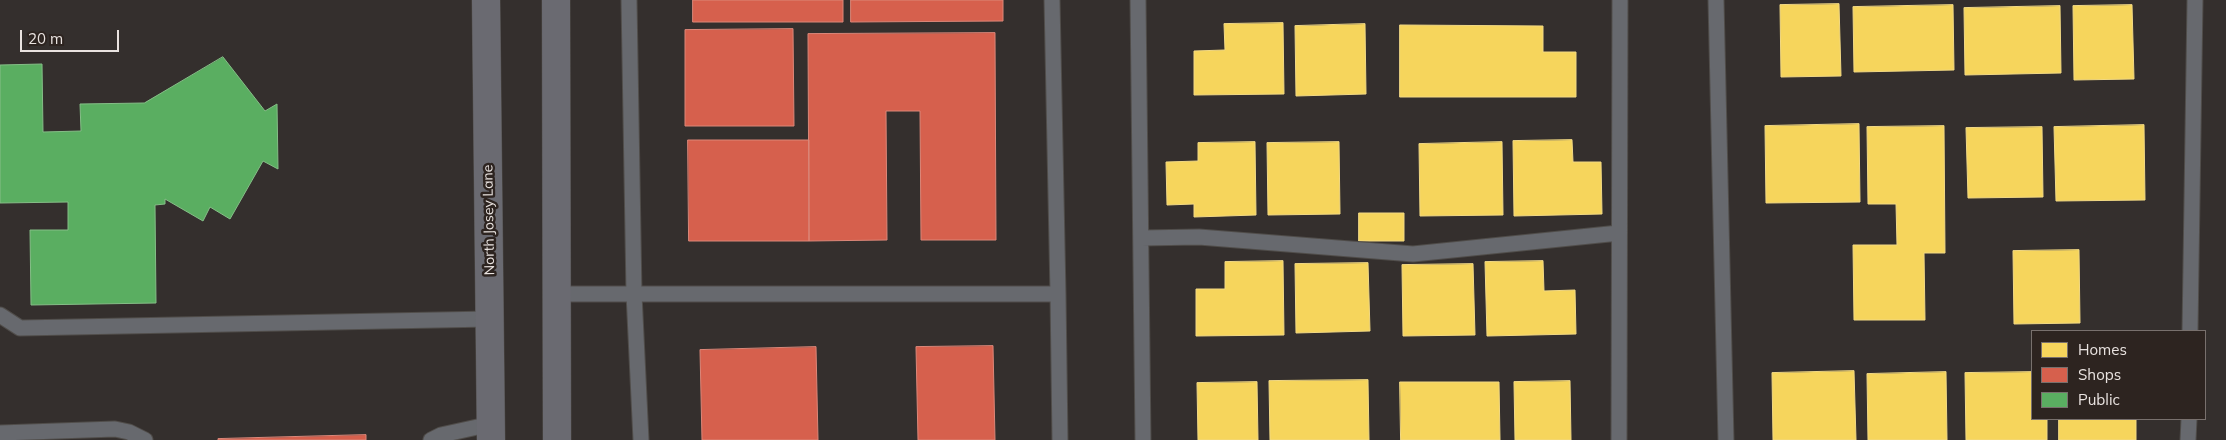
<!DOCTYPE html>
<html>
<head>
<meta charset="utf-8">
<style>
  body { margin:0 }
  #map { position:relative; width:2226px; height:440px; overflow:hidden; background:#342f2d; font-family:Mulish,sans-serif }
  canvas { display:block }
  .legend { position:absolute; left:2031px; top:330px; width:175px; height:90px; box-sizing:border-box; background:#2d2420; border:1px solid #78706d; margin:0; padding:6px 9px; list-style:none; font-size:15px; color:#e9e3e0 }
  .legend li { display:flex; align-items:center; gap:10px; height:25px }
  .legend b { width:25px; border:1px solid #78706d }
  .scale { position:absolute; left:20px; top:30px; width:99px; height:22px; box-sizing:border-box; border:2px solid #e9e3e0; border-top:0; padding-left:6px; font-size:15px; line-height:18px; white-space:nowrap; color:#e9e3e0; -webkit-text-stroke:4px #2d2420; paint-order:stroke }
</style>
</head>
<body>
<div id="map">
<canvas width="2226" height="440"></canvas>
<ul class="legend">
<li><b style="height:14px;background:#f6d55c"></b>Homes</li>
<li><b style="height:14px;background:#d6604d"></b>Shops</li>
<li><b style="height:14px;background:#5aae61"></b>Public</li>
</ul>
<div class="scale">20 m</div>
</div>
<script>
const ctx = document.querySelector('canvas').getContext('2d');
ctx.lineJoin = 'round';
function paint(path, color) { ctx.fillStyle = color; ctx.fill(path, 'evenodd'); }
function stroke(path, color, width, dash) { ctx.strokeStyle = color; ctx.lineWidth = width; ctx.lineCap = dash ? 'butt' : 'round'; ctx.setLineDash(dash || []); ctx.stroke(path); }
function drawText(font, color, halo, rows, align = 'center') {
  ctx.font = font + ' Mulish,sans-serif'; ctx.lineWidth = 5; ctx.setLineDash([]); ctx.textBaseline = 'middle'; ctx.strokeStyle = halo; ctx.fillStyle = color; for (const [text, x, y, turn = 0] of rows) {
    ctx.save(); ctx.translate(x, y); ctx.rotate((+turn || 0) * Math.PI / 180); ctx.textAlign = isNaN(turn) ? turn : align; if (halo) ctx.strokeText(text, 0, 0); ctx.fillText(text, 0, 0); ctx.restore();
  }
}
const homes = new Path2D(`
  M 1839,4 L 1841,76 L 1781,77 L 1780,5 Z
  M 1953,5 L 1954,70 L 1854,72 L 1853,7 Z
  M 2132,5 L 2134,79 L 2074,80 L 2073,6 Z
  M 2060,6 L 2061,73 L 1965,75 L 1964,8 Z
  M 1283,23 L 1284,94 L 1194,95 L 1194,51 L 1225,50 L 1224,24 Z
  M 1365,24 L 1366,94 L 1296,96 L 1295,26 Z
  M 1400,25 L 1543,26 L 1543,52 L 1576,52 L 1576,97 L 1400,97 Z
  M 1859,124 L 1860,202 L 1766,203 L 1765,126 Z
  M 2144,125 L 2145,200 L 2056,201 L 2054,127 Z
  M 1944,126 L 1945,253 L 1924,253 L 1925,320 L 1854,320 L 1853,245 L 1897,245 L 1896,204 L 1868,204 L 1867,127 Z
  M 2042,127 L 2043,197 L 1968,198 L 1966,128 Z
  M 1572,140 L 1573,162 L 1601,162 L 1602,214 L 1514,216 L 1513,141 Z
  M 1255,142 L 1256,215 L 1194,217 L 1194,204 L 1167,205 L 1166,162 L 1198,161 L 1198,143 Z
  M 1339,142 L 1340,214 L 1268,215 L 1267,143 Z
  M 1502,142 L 1503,215 L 1420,216 L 1419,144 Z
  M 1359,213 L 1404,213 L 1404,241 L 1359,241 Z
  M 2079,250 L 2080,323 L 2014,324 L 2013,251 Z
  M 1283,261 L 1284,335 L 1196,336 L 1196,289 L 1225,289 L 1225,262 Z
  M 1543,261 L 1544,291 L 1575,290 L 1576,334 L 1487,336 L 1485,262 Z
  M 1368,263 L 1370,331 L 1296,333 L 1295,264 Z
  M 1473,264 L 1475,335 L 1403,336 L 1402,265 Z
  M 1854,371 L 1856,440 L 1773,440 L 1772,373 Z
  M 1946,372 L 1947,440 L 1868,440 L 1867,374 Z
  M 2032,372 L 2032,419 L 2047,419 L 2047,440 L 1966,440 L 1965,373 Z
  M 1368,380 L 1369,440 L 1270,440 L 1269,381 Z
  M 1570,381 L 1571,440 L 1515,440 L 1514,382 Z
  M 1257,382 L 1258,440 L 1198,440 L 1197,383 Z
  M 1400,382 L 1499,382 L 1500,440 L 1401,440 Z
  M 2059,419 L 2136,419 L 2136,440 L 2059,440 Z`);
paint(homes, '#f6d55c');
stroke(homes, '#f2d984', 1);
const shops = new Path2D(`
  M 693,0 L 843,0 L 843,22 L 693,22 Z
  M 851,0 L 1003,0 L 1003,21 L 851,22 Z
  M 793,29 L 794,126 L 685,126 L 685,30 Z
  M 995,33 L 996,240 L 921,240 L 920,111 L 886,111 L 887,240 L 809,241 L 808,34 Z
  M 688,140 L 809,140 L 809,241 L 689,241 Z
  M 993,346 L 995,440 L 918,440 L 916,347 Z
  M 816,347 L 818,440 L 702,440 L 700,350 Z
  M 366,435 L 366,440 L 218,440 L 218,439 Z`);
paint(shops, '#d6604d');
stroke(shops, '#dc8779', 1);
const public = new Path2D(`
  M 223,57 L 265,111 L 277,104 L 278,169 L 263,161 L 230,219 L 210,207 L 203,221 L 165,199 L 165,204 L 155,205 L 156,303 L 31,305 L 30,230 L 68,230 L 68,202 L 0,203 L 0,65 L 42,64 L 43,132 L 81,131 L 80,104 L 144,103 Z`);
paint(public, '#5aae61');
stroke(public, '#85be87', 1);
const service = new Path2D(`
  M 629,0 L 634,294 L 641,440
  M 1138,0 L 1143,440
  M 1716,0 L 1726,440
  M 1141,238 L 1199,237 L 1413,254 L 1619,233
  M 557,294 L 1058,294 L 1052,0
  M 1058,294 L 1060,440
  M 0,315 L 20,328 L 490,319
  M 2190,331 L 2195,0
  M 0,433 L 115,429 L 129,432 L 145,440
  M 431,440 L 441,435 L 491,424
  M 1619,440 L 1620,0
  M 2188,440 L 2189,419`);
const secondary = new Path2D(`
  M 486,0 L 491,440
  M 556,0 L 557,440`);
stroke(service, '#504d4a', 17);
stroke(secondary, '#504d4a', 29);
stroke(service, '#67696e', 15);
stroke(secondary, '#6a6a71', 28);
drawText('14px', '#e9e3e0', '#2d2420', [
  ["North Josey Lane",489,220,-91]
]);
</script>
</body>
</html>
